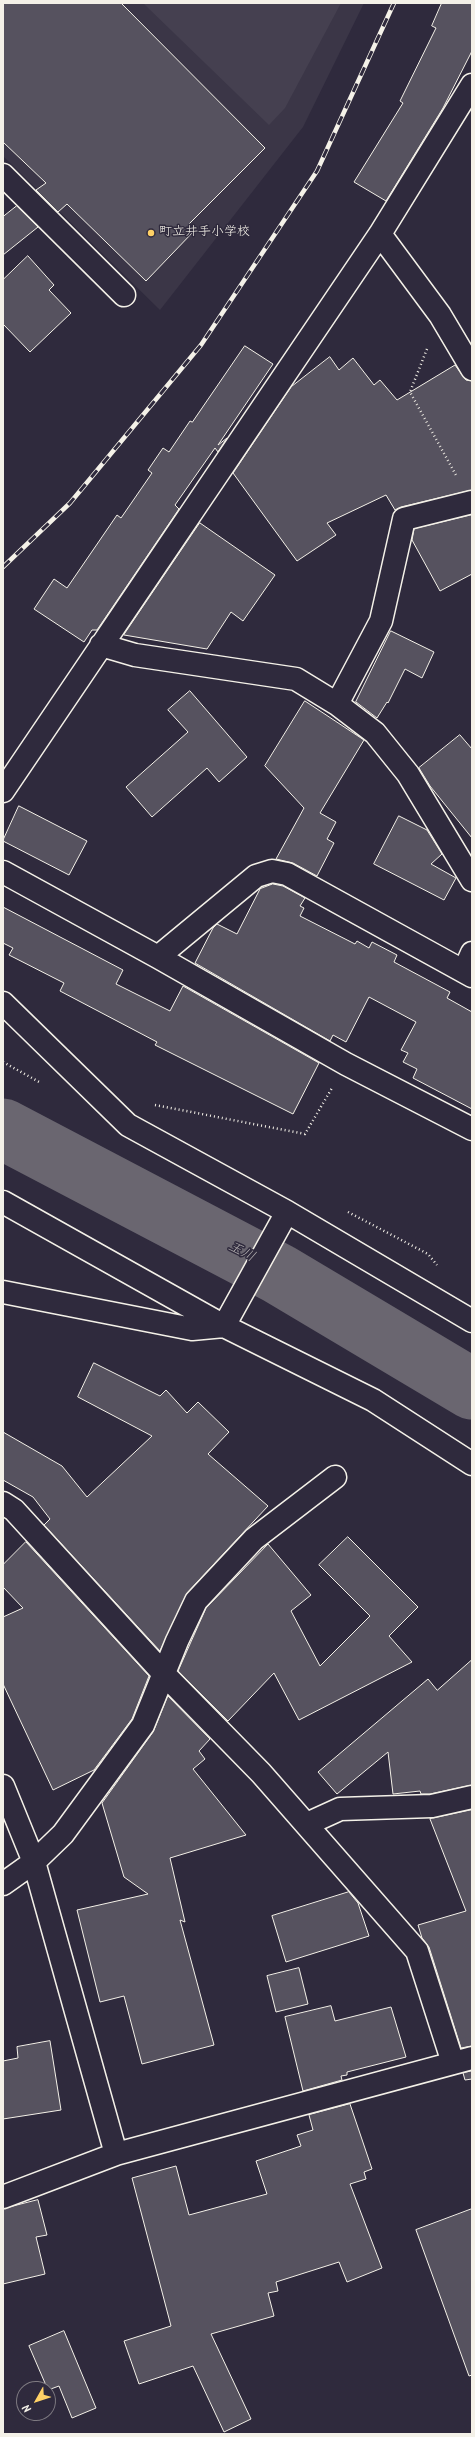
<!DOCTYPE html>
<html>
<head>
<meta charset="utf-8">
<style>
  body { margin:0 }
  #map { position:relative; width:475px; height:2437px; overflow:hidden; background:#2f2a3d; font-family:Kalam,sans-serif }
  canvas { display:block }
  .frame { position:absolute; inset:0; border:4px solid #f4f1e8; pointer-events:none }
  .north { position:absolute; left:16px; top:2381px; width:40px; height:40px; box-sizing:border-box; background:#2f2a3d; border:1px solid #7e7a81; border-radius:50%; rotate:231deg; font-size:11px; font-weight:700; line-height:16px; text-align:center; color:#f4f1e8 }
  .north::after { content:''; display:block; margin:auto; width:14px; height:18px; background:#ffd166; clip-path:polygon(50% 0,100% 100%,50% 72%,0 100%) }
</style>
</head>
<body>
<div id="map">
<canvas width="475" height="2437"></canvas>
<div class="frame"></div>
<div class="north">N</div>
</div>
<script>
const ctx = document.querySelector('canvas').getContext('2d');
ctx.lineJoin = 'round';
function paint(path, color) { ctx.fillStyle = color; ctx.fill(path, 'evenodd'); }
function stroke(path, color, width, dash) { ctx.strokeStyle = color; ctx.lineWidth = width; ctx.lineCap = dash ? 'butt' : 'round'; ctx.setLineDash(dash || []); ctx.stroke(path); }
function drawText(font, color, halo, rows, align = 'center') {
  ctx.font = font + ' Kalam,"Klee One",sans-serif'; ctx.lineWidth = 3; ctx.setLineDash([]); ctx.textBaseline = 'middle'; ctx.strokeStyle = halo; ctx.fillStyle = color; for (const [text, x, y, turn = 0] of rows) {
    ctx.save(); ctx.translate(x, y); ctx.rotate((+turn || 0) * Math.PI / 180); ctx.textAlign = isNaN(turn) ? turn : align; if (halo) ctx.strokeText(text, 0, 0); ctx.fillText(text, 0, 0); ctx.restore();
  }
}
paint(new Path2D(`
  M 3,3 L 364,3 L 303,127 L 160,310 L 3,156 Z`), '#3b3647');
paint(new Path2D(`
  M 143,3 L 341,3 L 285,108 L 269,125 Z`), '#454050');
stroke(new Path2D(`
  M 3,1129 L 279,1274 L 472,1389`), '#6a6670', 61);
const building = new Path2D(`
  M 3,3 L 121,3 L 265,148 L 188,225 L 194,231 L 146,281 L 67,204 L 58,212 L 36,190 L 46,183 L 3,142 Z
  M 442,3 L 472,3 L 472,51 L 443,108 L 386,201 L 354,182 L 403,103 L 400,101 L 436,28 L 432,26 Z
  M 17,206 L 38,227 L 3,255 L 3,217 Z
  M 28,256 L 54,285 L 49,290 L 71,313 L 30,352 L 3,324 L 3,280 Z
  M 245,346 L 273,364 L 218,445 L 227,438 L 218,452 L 215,448 L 175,505 L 179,509 L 97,630 L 92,630 L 84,642 L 34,609 L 54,579 L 67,588 L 117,515 L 121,518 L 152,473 L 148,470 L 163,448 L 169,452 L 190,421 L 192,422 Z
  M 330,357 L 339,370 L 353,358 L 374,385 L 380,380 L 397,400 L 455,365 L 466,380 L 472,381 L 472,490 L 401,507 L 395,510 L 386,495 L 327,523 L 336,535 L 297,561 L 233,473 L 291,387 Z
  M 472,515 L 472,574 L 440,591 L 412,540 L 414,529 Z
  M 200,523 L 275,575 L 243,621 L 231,612 L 207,649 L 124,635 Z
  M 391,631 L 434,652 L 422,678 L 405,669 L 388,703 L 387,702 L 377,718 L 356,702 Z
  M 190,691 L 247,757 L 219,782 L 207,768 L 152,817 L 126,787 L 188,732 L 168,710 Z
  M 305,701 L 364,740 L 320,813 L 336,822 L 327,839 L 334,843 L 317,876 L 293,863 L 276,859 L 304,808 L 265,766 Z
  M 460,735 L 472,749 L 472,838 L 430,786 L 419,768 Z
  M 19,806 L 87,841 L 69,875 L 3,841 Z
  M 399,816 L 427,830 L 442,854 L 431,864 L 456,878 L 444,900 L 374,864 Z
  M 273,884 L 283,886 L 305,898 L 300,906 L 304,908 L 300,916 L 355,944 L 357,941 L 369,948 L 372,942 L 397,955 L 394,962 L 450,992 L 447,998 L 472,1012 L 472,1109 L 413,1078 L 417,1069 L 403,1062 L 408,1053 L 401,1050 L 416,1022 L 369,997 L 346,1042 L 333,1035 L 330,1041 L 195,963 L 213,928 L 217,924 L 237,934 L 260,889 Z
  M 3,907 L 123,970 L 116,984 L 170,1011 L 183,986 L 319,1063 L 293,1114 L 155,1045 L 157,1042 L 60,991 L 64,983 L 9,955 L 13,948 L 3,943 Z
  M 94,1363 L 160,1396 L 166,1390 L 187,1413 L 198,1402 L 229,1432 L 208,1454 L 268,1506 L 187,1593 L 160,1651 L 44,1525 L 50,1519 L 33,1497 L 3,1480 L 3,1432 L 62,1466 L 87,1497 L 152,1436 L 78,1397 Z
  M 348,1537 L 418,1607 L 389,1636 L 412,1662 L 299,1720 L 274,1673 L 228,1721 L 178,1671 L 206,1608 L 268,1544 L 311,1595 L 291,1611 L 320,1666 L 370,1616 L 319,1565 Z
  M 26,1542 L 149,1676 L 132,1719 L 94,1770 L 53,1790 L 3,1684 L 3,1617 L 23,1608 L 3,1587 L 3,1565 Z
  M 472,1660 L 472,1785 L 430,1794 L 421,1794 L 420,1791 L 393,1794 L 388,1752 L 337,1794 L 318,1772 L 428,1679 L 437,1690 Z
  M 168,1696 L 210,1739 L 199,1751 L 205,1759 L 193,1769 L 246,1835 L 170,1858 L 185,1922 L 180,1920 L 214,2045 L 142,2064 L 124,1996 L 100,2002 L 77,1910 L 148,1894 L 124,1877 L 102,1803 L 153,1732 Z
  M 472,1810 L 472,2046 L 461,2048 L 429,1947 L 422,1938 L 418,1925 L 466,1911 L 430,1819 Z
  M 349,1892 L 358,1903 L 369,1936 L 286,1962 L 272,1916 Z
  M 299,1968 L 308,2004 L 276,2012 L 267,1976 Z
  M 331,2006 L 335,2021 L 391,2007 L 406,2057 L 347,2072 L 347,2075 L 341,2076 L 342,2080 L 303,2091 L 285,2017 Z
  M 50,2041 L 61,2110 L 3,2119 L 3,2061 L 18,2058 L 17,2047 Z
  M 472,2071 L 472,2079 L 465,2080 L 463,2073 Z
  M 350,2104 L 372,2169 L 364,2172 L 366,2179 L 350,2184 L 382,2268 L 347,2282 L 339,2262 L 276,2282 L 278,2291 L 268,2293 L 274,2316 L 211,2334 L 251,2419 L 224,2432 L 193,2366 L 139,2384 L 124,2341 L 171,2326 L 132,2178 L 176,2166 L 189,2215 L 267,2194 L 256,2161 L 301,2146 L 297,2135 L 313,2130 L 309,2115 Z
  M 38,2200 L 47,2235 L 36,2237 L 45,2274 L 3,2284 L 3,2209 Z
  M 472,2209 L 472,2375 L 469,2376 L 416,2230 Z
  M 64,2331 L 96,2408 L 72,2418 L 59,2386 L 48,2390 L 29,2346 Z`);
paint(building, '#56525f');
stroke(building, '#f4f1e8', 1);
const minor = new Path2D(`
  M 3,175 L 124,295
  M 380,234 L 440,315 L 472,369
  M 101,645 L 135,655 L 296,679 L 337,704 L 381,621 L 404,519 L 472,502
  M 337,704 L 375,733 L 408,774 L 472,880
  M 3,791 L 380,234 L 472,85
  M 3,872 L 158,957 L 346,1064 L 472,1129
  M 158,957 L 256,876 L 272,871 L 287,874 L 472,976
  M 464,971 L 472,953
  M 3,1003 L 128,1125 L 287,1212 L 472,1321
  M 3,1202 L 224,1326 L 373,1400 L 472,1464
  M 3,1292 L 192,1329 L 224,1326
  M 224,1326 L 287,1212
  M 3,1503 L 14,1510 L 164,1674 L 261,1773 L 417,1951 L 453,2063
  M 3,1786 L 34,1862 L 116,2154 L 472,2058
  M 307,1824 L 340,1809 L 432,1806 L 472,1797
  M 3,1884 L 34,1862 L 63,1834 L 143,1725 L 177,1641 L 196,1601 L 254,1539 L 335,1477
  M 3,2197 L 116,2154`);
stroke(minor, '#f4f1e8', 25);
stroke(new Path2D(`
  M 427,349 L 410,392 L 457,477
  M 3,1062 L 41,1083
  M 155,1105 L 305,1134 L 332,1088
  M 348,1212 L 428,1254 L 437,1265`), '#f4f1e8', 2.5, [1, 3]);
stroke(minor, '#2f2a3d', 22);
const rail = new Path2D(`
  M 3,567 L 70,503 L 201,345 L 317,171 L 394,3`);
stroke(rail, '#f4f1e8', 4.5);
stroke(rail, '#2f2a3d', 3, [9]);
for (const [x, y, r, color] of [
  [151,233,4,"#ffd166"]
]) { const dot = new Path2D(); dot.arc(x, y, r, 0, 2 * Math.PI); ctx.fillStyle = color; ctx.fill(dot); stroke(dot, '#2f2a3d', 1.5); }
drawText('13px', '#f4f1e8', '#2f2a3d', [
  ["町立井手小学校",159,233]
], 'left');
drawText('italic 14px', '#b6b2b2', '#2f2a3d', [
  ["玉川",241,1253,28]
]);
</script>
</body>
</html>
